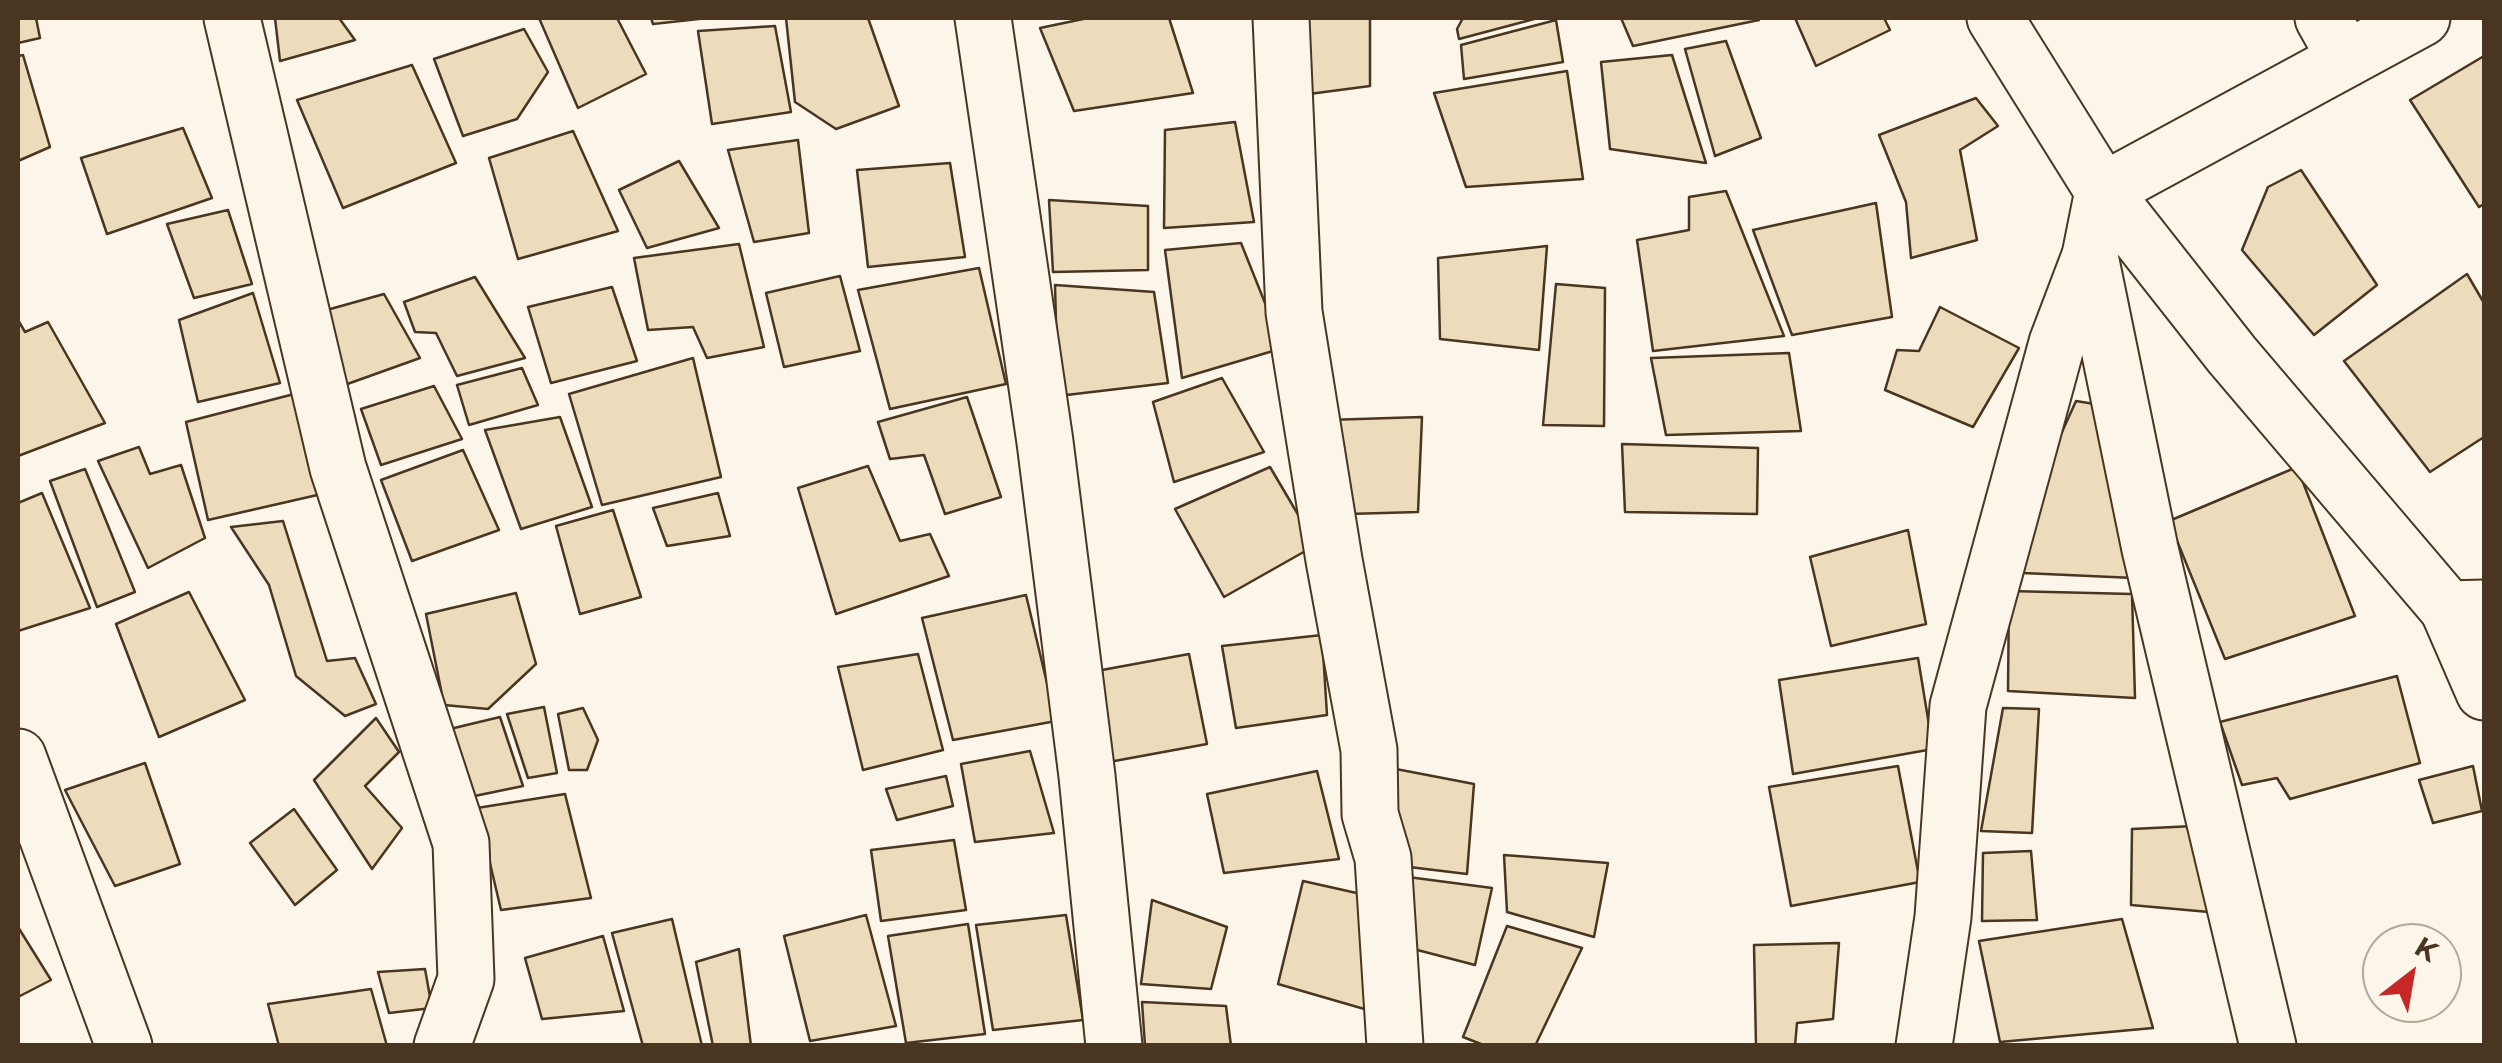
<!DOCTYPE html>
<html>
<head>
<meta charset="utf-8">
<style>
  body { margin:0 }
  #map { position:relative; width:2502px; height:1063px; overflow:hidden; background:#fbf6e9; font-family:Montserrat,sans-serif }
  canvas { display:block }
  .frame { position:absolute; inset:0; border:20px solid #4a3520; pointer-events:none }
  .north { position:absolute; left:2362px; top:923px; width:100px; height:100px; box-sizing:border-box; background:#fbf6e9; border:2px solid #b4a999; border-radius:50%; rotate:31deg; font-size:28px; font-weight:700; line-height:40px; text-align:center; color:#4a3520 }
  .north::after { content:''; display:block; margin:auto; width:35px; height:45px; background:#c62828; clip-path:polygon(50% 0,100% 100%,50% 72%,0 100%) }
</style>
</head>
<body>
<div id="map">
<canvas width="2502" height="1063"></canvas>
<div class="frame"></div>
<div class="north">K</div>
</div>
<script>
const ctx = document.querySelector('canvas').getContext('2d');
ctx.lineJoin = 'round';
function paint(path, color) { ctx.fillStyle = color; ctx.fill(path, 'evenodd'); }
function stroke(path, color, width, dash) { ctx.strokeStyle = color; ctx.lineWidth = width; ctx.lineCap = dash ? 'butt' : 'round'; ctx.setLineDash(dash || []); ctx.stroke(path); }
const building = new Path2D(`
  M 18,18 L 36,18 L 40,38 L 18,43 Z
  M 275,18 L 339,18 L 355,40 L 280,61 Z
  M 539,18 L 617,18 L 646,74 L 578,108 Z
  M 651,18 L 708,18 L 653,24 Z
  M 786,18 L 868,18 L 899,106 L 836,129 L 795,102 Z
  M 1088,18 L 1169,18 L 1193,93 L 1074,111 L 1040,28 Z
  M 1292,18 L 1370,18 L 1370,86 L 1294,96 Z
  M 1463,18 L 1538,18 L 1459,39 L 1457,29 Z
  M 1621,18 L 1757,18 L 1759,20 L 1633,46 Z
  M 1795,18 L 1884,18 L 1890,30 L 1816,66 Z
  M 1556,20 L 1563,62 L 1464,79 L 1461,45 Z
  M 775,26 L 791,112 L 712,124 L 698,31 Z
  M 524,29 L 548,72 L 517,119 L 463,136 L 434,59 Z
  M 1726,41 L 1761,138 L 1715,156 L 1685,49 Z
  M 23,55 L 50,147 L 18,161 L 18,56 Z
  M 1672,55 L 1706,163 L 1610,149 L 1601,62 Z
  M 2484,56 L 2484,204 L 2479,207 L 2410,100 Z
  M 412,65 L 456,163 L 343,208 L 297,100 Z
  M 1567,71 L 1583,179 L 1466,187 L 1434,93 Z
  M 1976,98 L 1998,126 L 1960,150 L 1977,240 L 1911,258 L 1906,202 L 1879,135 Z
  M 1235,122 L 1254,222 L 1164,228 L 1165,130 Z
  M 183,128 L 212,198 L 107,234 L 81,158 Z
  M 573,131 L 618,231 L 518,259 L 489,158 Z
  M 798,140 L 809,233 L 754,242 L 728,150 Z
  M 679,161 L 719,228 L 647,248 L 619,190 Z
  M 950,163 L 965,257 L 868,267 L 857,170 Z
  M 2301,170 L 2377,285 L 2314,335 L 2242,250 L 2268,187 Z
  M 1726,191 L 1784,336 L 1653,351 L 1637,240 L 1689,230 L 1689,197 Z
  M 1049,200 L 1148,206 L 1148,270 L 1053,272 Z
  M 1876,203 L 1892,317 L 1792,335 L 1753,230 Z
  M 228,210 L 252,284 L 194,298 L 167,224 Z
  M 1241,243 L 1283,348 L 1182,378 L 1165,250 Z
  M 739,244 L 764,347 L 707,358 L 693,327 L 648,330 L 634,258 Z
  M 1547,246 L 1539,350 L 1440,339 L 1438,258 Z
  M 979,268 L 1006,384 L 890,409 L 858,290 Z
  M 2467,274 L 2484,303 L 2484,437 L 2430,472 L 2344,361 Z
  M 840,276 L 860,351 L 784,367 L 766,293 Z
  M 475,277 L 525,358 L 457,376 L 436,333 L 415,332 L 404,302 Z
  M 1556,284 L 1605,288 L 1604,426 L 1543,425 Z
  M 1055,285 L 1154,292 L 1168,383 L 1058,396 Z
  M 612,287 L 637,361 L 551,383 L 528,307 Z
  M 253,293 L 280,383 L 198,402 L 179,320 Z
  M 384,294 L 420,358 L 339,387 L 316,313 Z
  M 1940,307 L 2019,348 L 1973,427 L 1885,390 L 1897,350 L 1919,351 Z
  M 18,320 L 25,332 L 48,322 L 105,423 L 18,456 Z
  M 1789,353 L 1801,431 L 1666,435 L 1651,358 Z
  M 693,358 L 721,477 L 602,505 L 569,394 Z
  M 522,368 L 538,405 L 469,425 L 457,385 Z
  M 1222,378 L 1264,452 L 1174,482 L 1153,402 Z
  M 434,386 L 462,439 L 381,465 L 361,409 Z
  M 298,393 L 326,493 L 208,520 L 186,422 Z
  M 967,397 L 1001,497 L 945,514 L 924,455 L 890,459 L 878,422 Z
  M 2076,401 L 2107,406 L 2134,578 L 2023,573 L 2052,454 Z
  M 560,417 L 592,507 L 521,529 L 485,430 Z
  M 1422,417 L 1418,512 L 1348,514 L 1327,420 Z
  M 1622,444 L 1758,448 L 1757,514 L 1625,512 Z
  M 139,447 L 150,474 L 181,465 L 205,538 L 148,568 L 98,461 Z
  M 463,450 L 499,530 L 412,561 L 381,480 Z
  M 868,466 L 900,541 L 930,534 L 949,576 L 836,614 L 798,488 Z
  M 1270,467 L 1316,545 L 1224,597 L 1175,509 Z
  M 2297,467 L 2355,616 L 2225,659 L 2169,521 Z
  M 85,469 L 135,592 L 97,607 L 50,481 Z
  M 42,493 L 90,608 L 18,631 L 18,503 Z
  M 718,493 L 730,536 L 667,546 L 653,508 Z
  M 613,510 L 641,597 L 580,614 L 556,526 Z
  M 283,521 L 327,661 L 355,658 L 376,704 L 345,716 L 296,676 L 269,585 L 231,527 Z
  M 1908,530 L 1926,624 L 1831,646 L 1810,557 Z
  M 2009,591 L 2132,594 L 2135,698 L 2008,691 Z
  M 189,592 L 245,700 L 159,737 L 116,624 Z
  M 516,593 L 536,664 L 488,709 L 444,705 L 426,614 Z
  M 1026,595 L 1056,721 L 953,740 L 922,618 Z
  M 1322,635 L 1327,715 L 1236,728 L 1222,646 Z
  M 918,654 L 943,750 L 863,770 L 838,667 Z
  M 1189,654 L 1207,744 L 1109,762 L 1102,670 Z
  M 1918,658 L 1933,749 L 1793,774 L 1779,680 Z
  M 2397,676 L 2420,763 L 2290,799 L 2277,778 L 2242,785 L 2220,722 Z
  M 544,707 L 557,773 L 528,778 L 507,714 Z
  M 583,708 L 598,740 L 587,770 L 569,770 L 558,714 Z
  M 2003,708 L 2039,709 L 2032,833 L 1981,831 Z
  M 500,717 L 523,786 L 465,798 L 450,729 Z
  M 376,718 L 399,752 L 365,786 L 402,828 L 372,869 L 314,780 Z
  M 1030,751 L 1054,833 L 975,842 L 961,764 Z
  M 145,763 L 180,864 L 115,886 L 65,790 Z
  M 1898,766 L 1920,882 L 1791,906 L 1769,787 Z
  M 2473,766 L 2482,811 L 2433,823 L 2419,780 Z
  M 1396,769 L 1474,784 L 1467,874 L 1401,866 L 1382,814 Z
  M 1317,771 L 1339,859 L 1224,873 L 1207,794 Z
  M 946,776 L 953,806 L 897,820 L 886,789 Z
  M 565,794 L 591,898 L 501,910 L 477,808 Z
  M 294,809 L 337,870 L 295,905 L 250,843 Z
  M 2194,826 L 2209,912 L 2131,905 L 2132,829 Z
  M 954,840 L 966,910 L 881,921 L 871,850 Z
  M 2031,851 L 2037,920 L 1982,921 L 1983,853 Z
  M 1504,855 L 1608,863 L 1594,937 L 1507,912 Z
  M 1408,877 L 1492,888 L 1475,965 L 1402,946 Z
  M 1303,881 L 1370,896 L 1385,1015 L 1278,984 Z
  M 1152,900 L 1227,927 L 1211,989 L 1141,984 Z
  M 866,915 L 896,1026 L 810,1041 L 784,936 Z
  M 1066,915 L 1083,1020 L 993,1030 L 976,925 Z
  M 672,919 L 702,1046 L 643,1046 L 612,933 Z
  M 2122,919 L 2153,1028 L 2000,1042 L 1979,941 Z
  M 968,924 L 985,1034 L 906,1043 L 888,936 Z
  M 1507,926 L 1582,948 L 1535,1046 L 1486,1046 L 1463,1037 Z
  M 18,927 L 51,980 L 18,997 Z
  M 603,936 L 624,1011 L 542,1019 L 525,958 Z
  M 1839,943 L 1833,1019 L 1797,1023 L 1795,1046 L 1756,1046 L 1754,945 Z
  M 739,949 L 751,1046 L 713,1046 L 696,962 Z
  M 425,969 L 432,1008 L 389,1013 L 378,972 Z
  M 371,989 L 387,1046 L 279,1046 L 268,1004 Z
  M 1142,1002 L 1226,1006 L 1231,1046 L 1145,1046 Z`);
paint(building, '#ecdcbc');
stroke(building, '#4a3520', 2.5);
const street = new Path2D(`
  M 232,18 L 338,468 L 461,843 L 466,979 L 442,1046
  M 983,18 L 1045,442 L 1087,776 L 1114,1046
  M 1281,18 L 1294,312 L 1334,560 L 1369,750 L 1370,814 L 1383,858 L 1395,1046
  M 2323,18 L 2346,59
  M 2090,256 L 2150,549 L 2268,1046
  M 2448,609 L 2484,692
  M 18,757 L 124,1046`);
const secondary = new Path2D(`
  M 1995,18 L 2103,191 L 2232,355 L 2448,609 L 2484,608
  M 1924,1046 L 1943,917 L 1958,706 L 2057,343 L 2090,256 L 2103,191 L 2422,18`);
stroke(street, '#4a3520', 59);
stroke(secondary, '#4a3520', 59);
stroke(street, '#fbf6e9', 55);
stroke(secondary, '#fbf6e9', 55);
</script>
</body>
</html>
